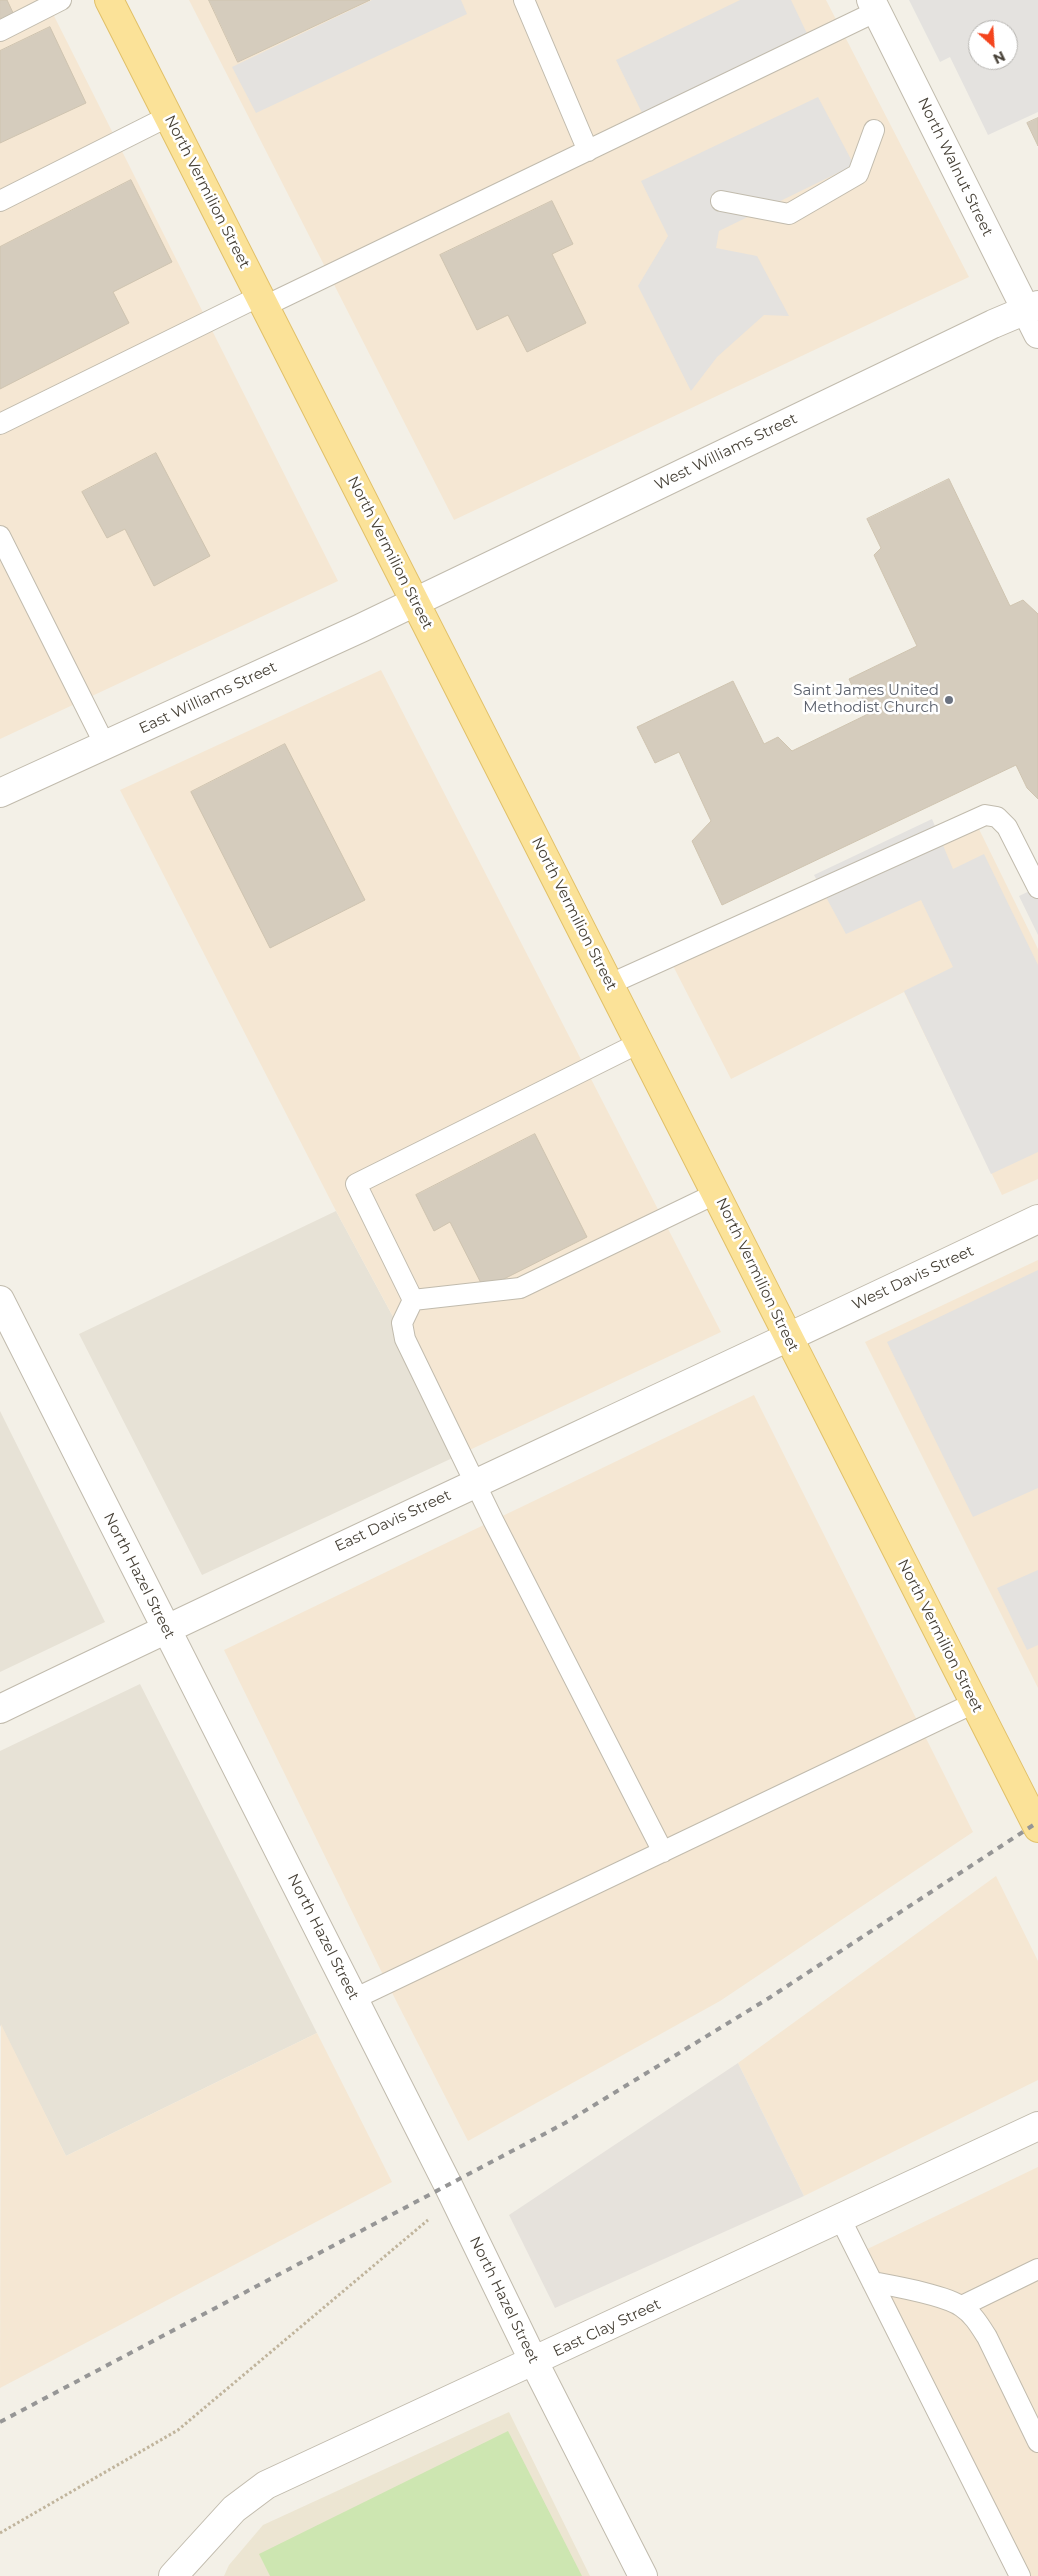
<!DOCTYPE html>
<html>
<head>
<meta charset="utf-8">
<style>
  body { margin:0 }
  #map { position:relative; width:1038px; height:2576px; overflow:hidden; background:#f3f0e7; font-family:Montserrat,sans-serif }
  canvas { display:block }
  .north { position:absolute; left:968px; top:20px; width:50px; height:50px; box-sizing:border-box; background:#fff; border:1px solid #b5b3af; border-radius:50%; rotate:154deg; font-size:14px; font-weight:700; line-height:20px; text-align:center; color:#464036 }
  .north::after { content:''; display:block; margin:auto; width:18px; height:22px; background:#f4441d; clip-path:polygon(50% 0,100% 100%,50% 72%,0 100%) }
</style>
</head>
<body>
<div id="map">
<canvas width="1038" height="2576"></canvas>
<div class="north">N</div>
</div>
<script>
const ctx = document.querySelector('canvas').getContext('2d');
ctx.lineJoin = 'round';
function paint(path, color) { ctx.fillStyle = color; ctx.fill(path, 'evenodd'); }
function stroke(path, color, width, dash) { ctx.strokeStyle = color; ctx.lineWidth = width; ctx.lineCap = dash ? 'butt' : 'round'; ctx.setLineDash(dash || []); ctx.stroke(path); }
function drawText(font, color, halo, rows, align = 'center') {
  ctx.font = font + ' Montserrat,sans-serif'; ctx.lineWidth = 5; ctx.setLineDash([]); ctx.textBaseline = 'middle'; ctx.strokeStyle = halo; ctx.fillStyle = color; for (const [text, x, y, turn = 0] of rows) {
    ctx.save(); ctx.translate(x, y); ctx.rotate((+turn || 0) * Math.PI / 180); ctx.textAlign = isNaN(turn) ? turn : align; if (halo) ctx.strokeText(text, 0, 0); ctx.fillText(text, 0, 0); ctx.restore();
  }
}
paint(new Path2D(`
  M 336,1211 L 405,1339 L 461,1454 L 202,1575 L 79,1334 Z
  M 0,1411 L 105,1622 L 0,1672 Z
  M 140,1684 L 317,2033 L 66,2156 L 0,2025 L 0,1751 Z`), '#e7e2d6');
paint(new Path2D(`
  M 0,0 L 46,0 L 338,581 L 0,739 Z
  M 189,0 L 826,0 L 969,277 L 454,520 Z
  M 381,670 L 721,1332 L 461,1454 L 405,1339 L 336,1211 L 120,790 Z
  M 974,819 L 1038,949 L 1038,1179 L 1002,1195 L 904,992 L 731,1079 L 669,958 Z
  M 1038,1260 L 1038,1688 L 865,1342 Z
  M 754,1395 L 973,1832 L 720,2001 L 468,2141 L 387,1983 L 224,1650 Z
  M 996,1876 L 1038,1961 L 1038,2080 L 804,2196 L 738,2063 Z
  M 1,2024 L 66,2156 L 317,2033 L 392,2182 L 0,2388 Z
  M 1038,2167 L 1038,2576 L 1020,2576 L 857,2254 Z`), '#f5e7d3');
paint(new Path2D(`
  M 738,2063 L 804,2196 L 555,2308 L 509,2215 Z`), '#e6e2dc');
paint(new Path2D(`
  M 509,2412 L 590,2576 L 224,2576 L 229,2565 L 263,2525 Z`), '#ece5d2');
paint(new Path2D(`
  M 508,2431 L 582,2576 L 270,2576 L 259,2554 Z`), '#cde6b1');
paint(new Path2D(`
  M 372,0 L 461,0 L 467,14 L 256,113 L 232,67 Z
  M 740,0 L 791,0 L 812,44 L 647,123 L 616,60 Z
  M 909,0 L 1038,0 L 1038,112 L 988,135 L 950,57 L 940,62 ZM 978,30 L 1008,30 L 1008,60 L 978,60 Z
  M 818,97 L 854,165 L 719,231 L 716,248 L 757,256 L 789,316 L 764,315 L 717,357 L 691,391 L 638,286 L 668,236 L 641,181 Z
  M 932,819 L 953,869 L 984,854 L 1038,965 L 1038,1152 L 991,1174 L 904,991 L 953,967 L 921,900 L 846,934 L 814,875 Z
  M 1038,887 L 1038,935 L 1019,896 Z
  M 1038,1270 L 1038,1488 L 973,1517 L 887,1342 Z
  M 1038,1570 L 1038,1645 L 1027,1650 L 997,1588 Z`), '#e4e2df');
const building = new Path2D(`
  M 0,0 L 7,0 L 15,17 L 0,24 Z
  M 209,0 L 370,0 L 238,62 Z
  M 50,27 L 86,103 L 0,143 L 0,51 Z
  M 1038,118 L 1038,146 L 1027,123 Z
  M 131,180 L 172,262 L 113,292 L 129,323 L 0,389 L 0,247 Z
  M 552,201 L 573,244 L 552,254 L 586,323 L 527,352 L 508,315 L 477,330 L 440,255 Z
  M 156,453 L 210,556 L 154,586 L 125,529 L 107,538 L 82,492 Z
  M 949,479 L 1010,606 L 1023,600 L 1038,614 L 1038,799 L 1027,788 L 1016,765 L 722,905 L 692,841 L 711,821 L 679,752 L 655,763 L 637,727 L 733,681 L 764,744 L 778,737 L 792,751 L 866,715 L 849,679 L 917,646 L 874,555 L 881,548 L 867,519 Z
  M 285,744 L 365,900 L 270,948 L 191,792 Z
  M 535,1134 L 587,1237 L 484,1289 L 450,1222 L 434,1231 L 416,1195 Z`);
paint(building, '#d5ccbd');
stroke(building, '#cfc4b0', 1);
const lane = new Path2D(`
  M 524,0 L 588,151
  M 0,31 L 61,0
  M 0,201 L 169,116
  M 721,201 L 789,214 L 858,174 L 874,130
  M 265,306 L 877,11
  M 0,424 L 260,296
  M 0,536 L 105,745
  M 610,984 L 985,815 L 997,817 L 1007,827 L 1038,888
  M 639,1043 L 356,1184 L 413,1300 L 520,1288 L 717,1193
  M 413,1300 L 402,1323 L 405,1339 L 493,1520 L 663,1852
  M 354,1999 L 974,1703
  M 840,2218 L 1020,2576
  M 872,2282 C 893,2286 946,2295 962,2307 C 973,2314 980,2326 987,2337 L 1038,2442
  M 962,2306 L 1038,2269`);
const street = new Path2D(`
  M 871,0 L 1038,334
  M 0,793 L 361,628 L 993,324 L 1038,305
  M 0,1300 L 448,2185 L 534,2362 L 643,2576
  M 0,1709 C 345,1542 693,1384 1038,1219
  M 173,2576 L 234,2509 L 266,2485 L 1038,2126`);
const primary = new Path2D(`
  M 109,0 L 1038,1828`);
stroke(lane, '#c1bbad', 22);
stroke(street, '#c1bbad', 30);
stroke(primary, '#e1c068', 30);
stroke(new Path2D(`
  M 0,2533 L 178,2430 L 428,2220`), '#c0b49c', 3, [2.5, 2.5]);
stroke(lane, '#fff', 20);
stroke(street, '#fff', 28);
stroke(primary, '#fbe298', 28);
stroke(new Path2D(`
  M 0,2422 L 565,2123 L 769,1998 L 1038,1822`), '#969696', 4, [6, 6]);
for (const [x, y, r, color] of [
  [949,700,5,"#6b7280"]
]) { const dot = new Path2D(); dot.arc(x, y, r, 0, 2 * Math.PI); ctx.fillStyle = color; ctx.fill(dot); stroke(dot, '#fff', 2); }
drawText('15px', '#464036', '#fff', [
  ["North Walnut Street",955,167,64],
  ["North Vermilion Street",207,192,63],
  ["West Williams Street",726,452,-26],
  ["North Vermilion Street",390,553,63],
  ["East Williams Street",208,698,-25],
  ["North Vermilion Street",574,914,63],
  ["North Vermilion Street",757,1275,64],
  ["West Davis Street",913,1278,-25],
  ["East Davis Street",393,1521,-25],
  ["North Hazel Street",139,1576,63],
  ["North Vermilion Street",940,1636,63],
  ["North Hazel Street",323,1937,63],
  ["North Hazel Street",504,2300,64],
  ["East Clay Street",607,2328,-25]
]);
drawText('15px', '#5b616d', '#fff', [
  ["Saint James United",939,691],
  ["Methodist Church",939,708]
], 'right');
</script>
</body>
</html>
